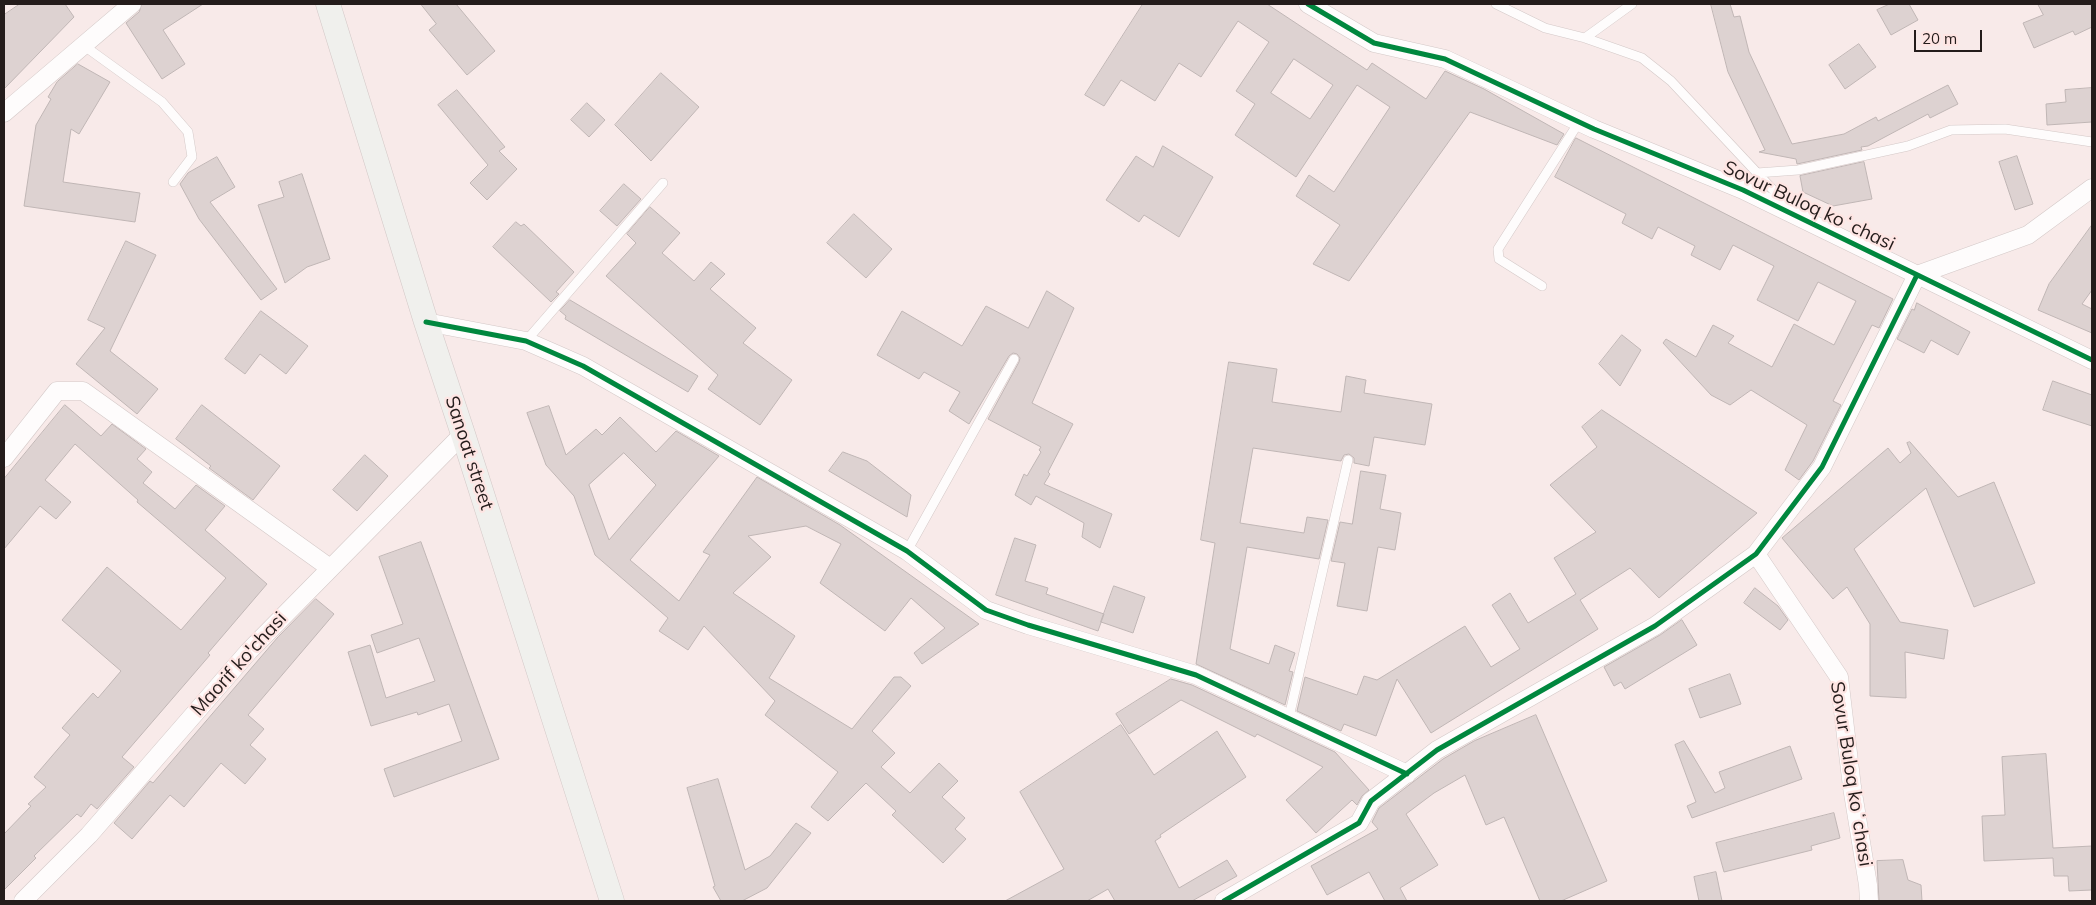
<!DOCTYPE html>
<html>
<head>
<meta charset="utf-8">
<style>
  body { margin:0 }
  #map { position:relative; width:2096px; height:905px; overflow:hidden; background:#f8eae9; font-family:Mulish,sans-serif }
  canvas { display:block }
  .frame { position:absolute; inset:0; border:5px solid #241c1b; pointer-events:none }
  .scale { position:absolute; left:1914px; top:30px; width:68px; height:22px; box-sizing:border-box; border:2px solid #241c1b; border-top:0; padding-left:6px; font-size:15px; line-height:18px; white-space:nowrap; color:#241c1b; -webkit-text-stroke:4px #fee5e3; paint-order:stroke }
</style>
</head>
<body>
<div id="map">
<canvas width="2096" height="905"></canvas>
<div class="frame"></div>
<div class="scale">20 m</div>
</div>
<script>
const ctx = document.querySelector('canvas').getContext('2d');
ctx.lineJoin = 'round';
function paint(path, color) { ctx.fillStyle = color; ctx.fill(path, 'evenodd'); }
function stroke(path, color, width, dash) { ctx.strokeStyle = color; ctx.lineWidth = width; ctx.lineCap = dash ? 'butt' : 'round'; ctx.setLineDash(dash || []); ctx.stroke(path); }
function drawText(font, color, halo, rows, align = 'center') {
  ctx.font = font + ' Mulish,sans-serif'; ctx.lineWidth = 4.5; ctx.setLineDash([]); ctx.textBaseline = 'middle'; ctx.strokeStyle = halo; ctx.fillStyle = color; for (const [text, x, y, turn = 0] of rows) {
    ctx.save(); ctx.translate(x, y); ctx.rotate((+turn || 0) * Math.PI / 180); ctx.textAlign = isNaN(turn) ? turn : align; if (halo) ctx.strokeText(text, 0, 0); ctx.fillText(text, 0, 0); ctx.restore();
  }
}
const building = new Path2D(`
  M 20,4 L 65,4 L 74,17 L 4,89 L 4,15 Z
  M 142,4 L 203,4 L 163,30 L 185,64 L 162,79 L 126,23 L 139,12 Z
  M 421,4 L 456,4 L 495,51 L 467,75 L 429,30 L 436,24 Z
  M 1143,4 L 1267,4 L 1367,70 L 1372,63 L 1426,99 L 1445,71 L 1484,89 L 1564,134 L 1557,145 L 1470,112 L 1349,281 L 1313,264 L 1340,225 L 1296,196 L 1309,175 L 1334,192 L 1390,107 L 1357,85 L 1296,177 L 1235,135 L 1255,104 L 1236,91 L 1269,42 L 1238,21 L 1201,77 L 1179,63 L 1155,101 L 1121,80 L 1104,106 L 1085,95 ZM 1294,59 L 1333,85 L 1310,119 L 1271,93 Z
  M 1711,4 L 1730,4 L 1734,17 L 1740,16 L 1749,52 L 1792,144 L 1844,134 L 1876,117 L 1878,121 L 1948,85 L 1958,104 L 1930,118 L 1928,114 L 1868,146 L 1861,147 L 1862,150 L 1797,164 L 1796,159 L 1759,152 L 1765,150 L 1728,72 Z
  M 1890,4 L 1909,4 L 1918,20 L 1891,35 L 1877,10 Z
  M 2038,4 L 2092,4 L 2092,27 L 2075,35 L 2073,31 L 2034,48 L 2023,23 L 2043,15 Z
  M 1859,44 L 1876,67 L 1845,89 L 1829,65 Z
  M 78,64 L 110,82 L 79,134 L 71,129 L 63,182 L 140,193 L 135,222 L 24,206 L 36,125 L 51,99 L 48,97 L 57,82 Z
  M 661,73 L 699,107 L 651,161 L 615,125 Z
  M 2092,88 L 2092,122 L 2047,125 L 2046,104 L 2066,102 L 2065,90 Z
  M 457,90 L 505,147 L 499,151 L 517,169 L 487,200 L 470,183 L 488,165 L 438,105 Z
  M 587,103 L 605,120 L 589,137 L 571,120 Z
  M 1576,138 L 1893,299 L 1879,328 L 1872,325 L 1833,401 L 1841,405 L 1813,461 L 1799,480 L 1785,470 L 1807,425 L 1751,390 L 1730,405 L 1711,395 L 1663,343 L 1666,339 L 1696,357 L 1713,325 L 1734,336 L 1728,343 L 1772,367 L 1794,324 L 1834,345 L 1856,301 L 1818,282 L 1798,321 L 1757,300 L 1774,266 L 1733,245 L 1720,270 L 1691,255 L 1695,246 L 1658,227 L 1652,239 L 1622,223 L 1626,214 L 1555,177 Z
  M 1163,146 L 1213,177 L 1179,237 L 1144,215 L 1139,222 L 1106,200 L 1136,156 L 1153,167 Z
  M 2017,156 L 2033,204 L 2015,210 L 1999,162 Z
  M 217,157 L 235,187 L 210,202 L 277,289 L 261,300 L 199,219 L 180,184 L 188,173 Z
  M 1864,162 L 1872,199 L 1833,206 L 1803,192 L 1800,176 Z
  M 302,174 L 330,259 L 307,267 L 285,283 L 258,205 L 284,197 L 279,182 Z
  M 624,184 L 641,199 L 617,226 L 600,211 Z
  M 650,207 L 680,233 L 662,253 L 694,281 L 711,262 L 725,274 L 710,289 L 756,328 L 743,343 L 792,380 L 760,425 L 708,389 L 718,375 L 606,276 L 636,243 L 627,234 Z
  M 854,214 L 892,249 L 866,278 L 827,243 Z
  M 516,222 L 521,226 L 524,224 L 574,272 L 556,292 L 559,294 L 551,302 L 493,247 Z
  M 2092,225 L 2092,290 L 2082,304 L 2092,309 L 2092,333 L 2038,310 L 2049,284 Z
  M 126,241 L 156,255 L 110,351 L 158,389 L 137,414 L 76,364 L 105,328 L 88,320 Z
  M 1047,291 L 1074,308 L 1032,403 L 1073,424 L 1048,472 L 1050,474 L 1044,484 L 1112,514 L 1100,548 L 1082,537 L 1084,523 L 1036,496 L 1031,505 L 1015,495 L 1024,474 L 1027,476 L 1041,452 L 1039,450 L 1041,447 L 988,419 L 1019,362 L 1020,358 L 1017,354 L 1013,353 L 1009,356 L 969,424 L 949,411 L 960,392 L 924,372 L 919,379 L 877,355 L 902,311 L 962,346 L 986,306 L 1028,328 Z
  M 570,300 L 698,376 L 688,392 L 565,319 L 566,316 L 560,311 Z
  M 1917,303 L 1970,332 L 1958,355 L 1931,340 L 1924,353 L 1897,339 L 1912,309 L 1914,310 Z
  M 261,311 L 308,346 L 286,374 L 260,354 L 245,374 L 225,359 Z
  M 1622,335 L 1641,350 L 1620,386 L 1599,364 Z
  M 1229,362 L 1277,369 L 1272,402 L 1341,412 L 1346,376 L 1366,380 L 1364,393 L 1432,404 L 1425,445 L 1374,437 L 1369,466 L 1354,463 L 1354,458 L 1349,454 L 1344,455 L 1341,461 L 1253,448 L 1240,523 L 1304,533 L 1307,517 L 1328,520 L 1319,559 L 1247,547 L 1230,649 L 1269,664 L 1275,645 L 1295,653 L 1289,671 L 1293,672 L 1285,705 L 1196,664 L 1215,543 L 1201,540 Z
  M 2053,381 L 2092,395 L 2092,426 L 2043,410 Z
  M 65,405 L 101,436 L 112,424 L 146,449 L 137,459 L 152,472 L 143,483 L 175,509 L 196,485 L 225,506 L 205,530 L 267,584 L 208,653 L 210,655 L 122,757 L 134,767 L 97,809 L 91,804 L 81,817 L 77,814 L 34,856 L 36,858 L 4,890 L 4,834 L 31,806 L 28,804 L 46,787 L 34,777 L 70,735 L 62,728 L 93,693 L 98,698 L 121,671 L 62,620 L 107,567 L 181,630 L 226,578 L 137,502 L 138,500 L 75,444 L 45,480 L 71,502 L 56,519 L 40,506 L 4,549 L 4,479 Z
  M 202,405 L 280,466 L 253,500 L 209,468 L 211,466 L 176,439 Z
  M 549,406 L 566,455 L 596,429 L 602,435 L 620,417 L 656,452 L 676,431 L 719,456 L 630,560 L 679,601 L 710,555 L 703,552 L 757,477 L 840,525 L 979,624 L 922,664 L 914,653 L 945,628 L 911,598 L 885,631 L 820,583 L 841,544 L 806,526 L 748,536 L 771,557 L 733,593 L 795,636 L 769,678 L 852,729 L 894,677 L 901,677 L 911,686 L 872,731 L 895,753 L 881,767 L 910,793 L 939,763 L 958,781 L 942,797 L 965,818 L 955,829 L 966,839 L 943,863 L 892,815 L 896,811 L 866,783 L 828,821 L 811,807 L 838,772 L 765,715 L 775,701 L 704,626 L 688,650 L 659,631 L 668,618 L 595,555 L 574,496 L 546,465 L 527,413 ZM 624,453 L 656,485 L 609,540 L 589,485 Z
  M 1602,410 L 1757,513 L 1659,598 L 1630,568 L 1580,600 L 1598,629 L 1431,733 L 1397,679 L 1376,736 L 1344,724 L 1341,731 L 1297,711 L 1305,677 L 1357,695 L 1364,676 L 1377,680 L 1465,626 L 1491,667 L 1520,649 L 1492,605 L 1510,593 L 1528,623 L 1576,594 L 1554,558 L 1596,532 L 1550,485 L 1597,447 L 1582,427 Z
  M 1910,442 L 1958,497 L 1994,482 L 2035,583 L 1974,607 L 1926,488 L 1854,549 L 1900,622 L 1948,630 L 1944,659 L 1905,652 L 1906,698 L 1870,696 L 1870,624 L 1847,587 L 1833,599 L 1782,538 L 1888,448 L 1900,463 L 1911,453 L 1907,443 Z
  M 843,452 L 867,461 L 911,495 L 907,517 L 829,471 Z
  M 365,455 L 388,476 L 357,511 L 333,490 Z
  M 1361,471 L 1386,475 L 1380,509 L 1401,513 L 1395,550 L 1378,547 L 1367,611 L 1337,606 L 1345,563 L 1331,561 L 1340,522 L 1352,524 Z
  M 1015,538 L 1036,545 L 1025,581 L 1048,588 L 1046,594 L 1104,614 L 1098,631 L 996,595 Z
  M 421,542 L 499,759 L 394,797 L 384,769 L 462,741 L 449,704 L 418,715 L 417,712 L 371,726 L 348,652 L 370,645 L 386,698 L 435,681 L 419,638 L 377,653 L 371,635 L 403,624 L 379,557 Z
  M 1114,586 L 1145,597 L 1133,633 L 1101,622 Z
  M 1755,588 L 1778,606 L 1788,620 L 1780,630 L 1744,603 Z
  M 316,599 L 334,614 L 248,715 L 264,729 L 250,745 L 266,759 L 245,784 L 221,763 L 184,807 L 170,795 L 132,839 L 114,823 L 150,781 L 153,783 L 278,637 Z
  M 1682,620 L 1697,645 L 1625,689 L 1621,682 L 1614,686 L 1604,667 L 1660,635 Z
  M 1730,674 L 1741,704 L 1700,718 L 1689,689 Z
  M 1171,679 L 1192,685 L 1335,752 L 1369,790 L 1362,796 L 1357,805 L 1352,800 L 1316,833 L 1286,800 L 1323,767 L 1257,734 L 1255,737 L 1181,700 L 1129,734 L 1116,714 Z
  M 1536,715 L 1607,881 L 1561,901 L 1540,901 L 1504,817 L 1486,825 L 1465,775 L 1434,793 L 1406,814 L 1438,865 L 1400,888 L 1407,901 L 1385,901 L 1369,872 L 1327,895 L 1311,866 L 1378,829 L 1372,822 L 1379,808 L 1443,759 L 1474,741 Z
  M 1121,725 L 1154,775 L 1217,731 L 1246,777 L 1160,835 L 1161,837 L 1155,841 L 1179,888 L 1227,860 L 1237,876 L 1192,901 L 1115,901 L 1108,889 L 1087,901 L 1005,901 L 1064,869 L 1020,792 Z
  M 1684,741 L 1715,793 L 1725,788 L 1719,772 L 1790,746 L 1802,779 L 1692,818 L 1687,806 L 1696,802 L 1675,745 Z
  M 2046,754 L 2053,848 L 2092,846 L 2092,890 L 2069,891 L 2068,876 L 2054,876 L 2053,858 L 1984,861 L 1982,816 L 2005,815 L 2002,757 Z
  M 718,779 L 745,870 L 770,856 L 796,823 L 811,833 L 767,888 L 742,901 L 721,901 L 713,887 L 715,886 L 687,788 Z
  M 1834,813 L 1840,838 L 1811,846 L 1812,850 L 1724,872 L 1716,843 Z
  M 1903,860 L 1908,880 L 1921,885 L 1922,901 L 1879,901 L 1877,861 Z
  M 1716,872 L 1722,901 L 1699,901 L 1694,877 Z`);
paint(building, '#ddd2d1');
stroke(building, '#c0b6b5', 1);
const lane = new Path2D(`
  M 1496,4 L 1545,28 L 1585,38 L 1642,58 L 1671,81 L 1790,208
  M 1585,38 L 1632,4
  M 83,45 L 162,102 L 188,132 L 192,157 L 173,182
  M 1757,173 L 1798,170 L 1908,146 L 1951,130 L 2005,129 L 2092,142
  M 1542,286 L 1499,259 L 1498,249 L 1579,122
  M 526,341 L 663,183
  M 907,551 L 1014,359
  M 1289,717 L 1348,460`);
const street = new Path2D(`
  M 1308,4 L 1374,43 L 1445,59 L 1594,129 L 1743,190 L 2092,360
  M 4,113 L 132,4
  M 1917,275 L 2028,235 L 2092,188
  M 426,322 L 526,341 L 583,366 L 907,551 L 986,610 L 1028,625 L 1196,675 L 1407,774
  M 4,458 L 57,391 L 83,391 L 330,568
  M 1756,554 L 1839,677 L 1852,787 L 1868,885 L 1869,901
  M 23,901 L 89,835 L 249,651 L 463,434
  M 1224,901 L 1359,823 L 1371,801 L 1437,750 L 1655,626 L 1756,554 L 1822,467 L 1917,275`);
const secondary = new Path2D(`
  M 328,4 L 426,322 L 463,434 L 612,901`);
stroke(lane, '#d3c8c7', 10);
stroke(street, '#d3c8c7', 19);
stroke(secondary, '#d3c8c7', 25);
stroke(lane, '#fefcfc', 9);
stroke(street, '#fefcfc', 18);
stroke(secondary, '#f0f0ed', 24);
stroke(new Path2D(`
  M 1308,4 L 1374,43 L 1445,59 L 1594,129 L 1743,190 L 2092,360
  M 426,322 L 526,341 L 583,366 L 907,551 L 986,610 L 1028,625 L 1196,675 L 1407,774
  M 1224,901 L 1359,823 L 1371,801 L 1437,750 L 1655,626 L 1756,554 L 1822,467 L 1917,275`), '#00873e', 5);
drawText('19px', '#241c1b', '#fee5e3', [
  ["Sovur Buloq koʻchasi",1809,206,25],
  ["Sanoat street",469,453,72],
  ["Maorif ko'chasi",239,664,-48],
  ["Sovur Buloq koʻchasi",1851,774,81]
]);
</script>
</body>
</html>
